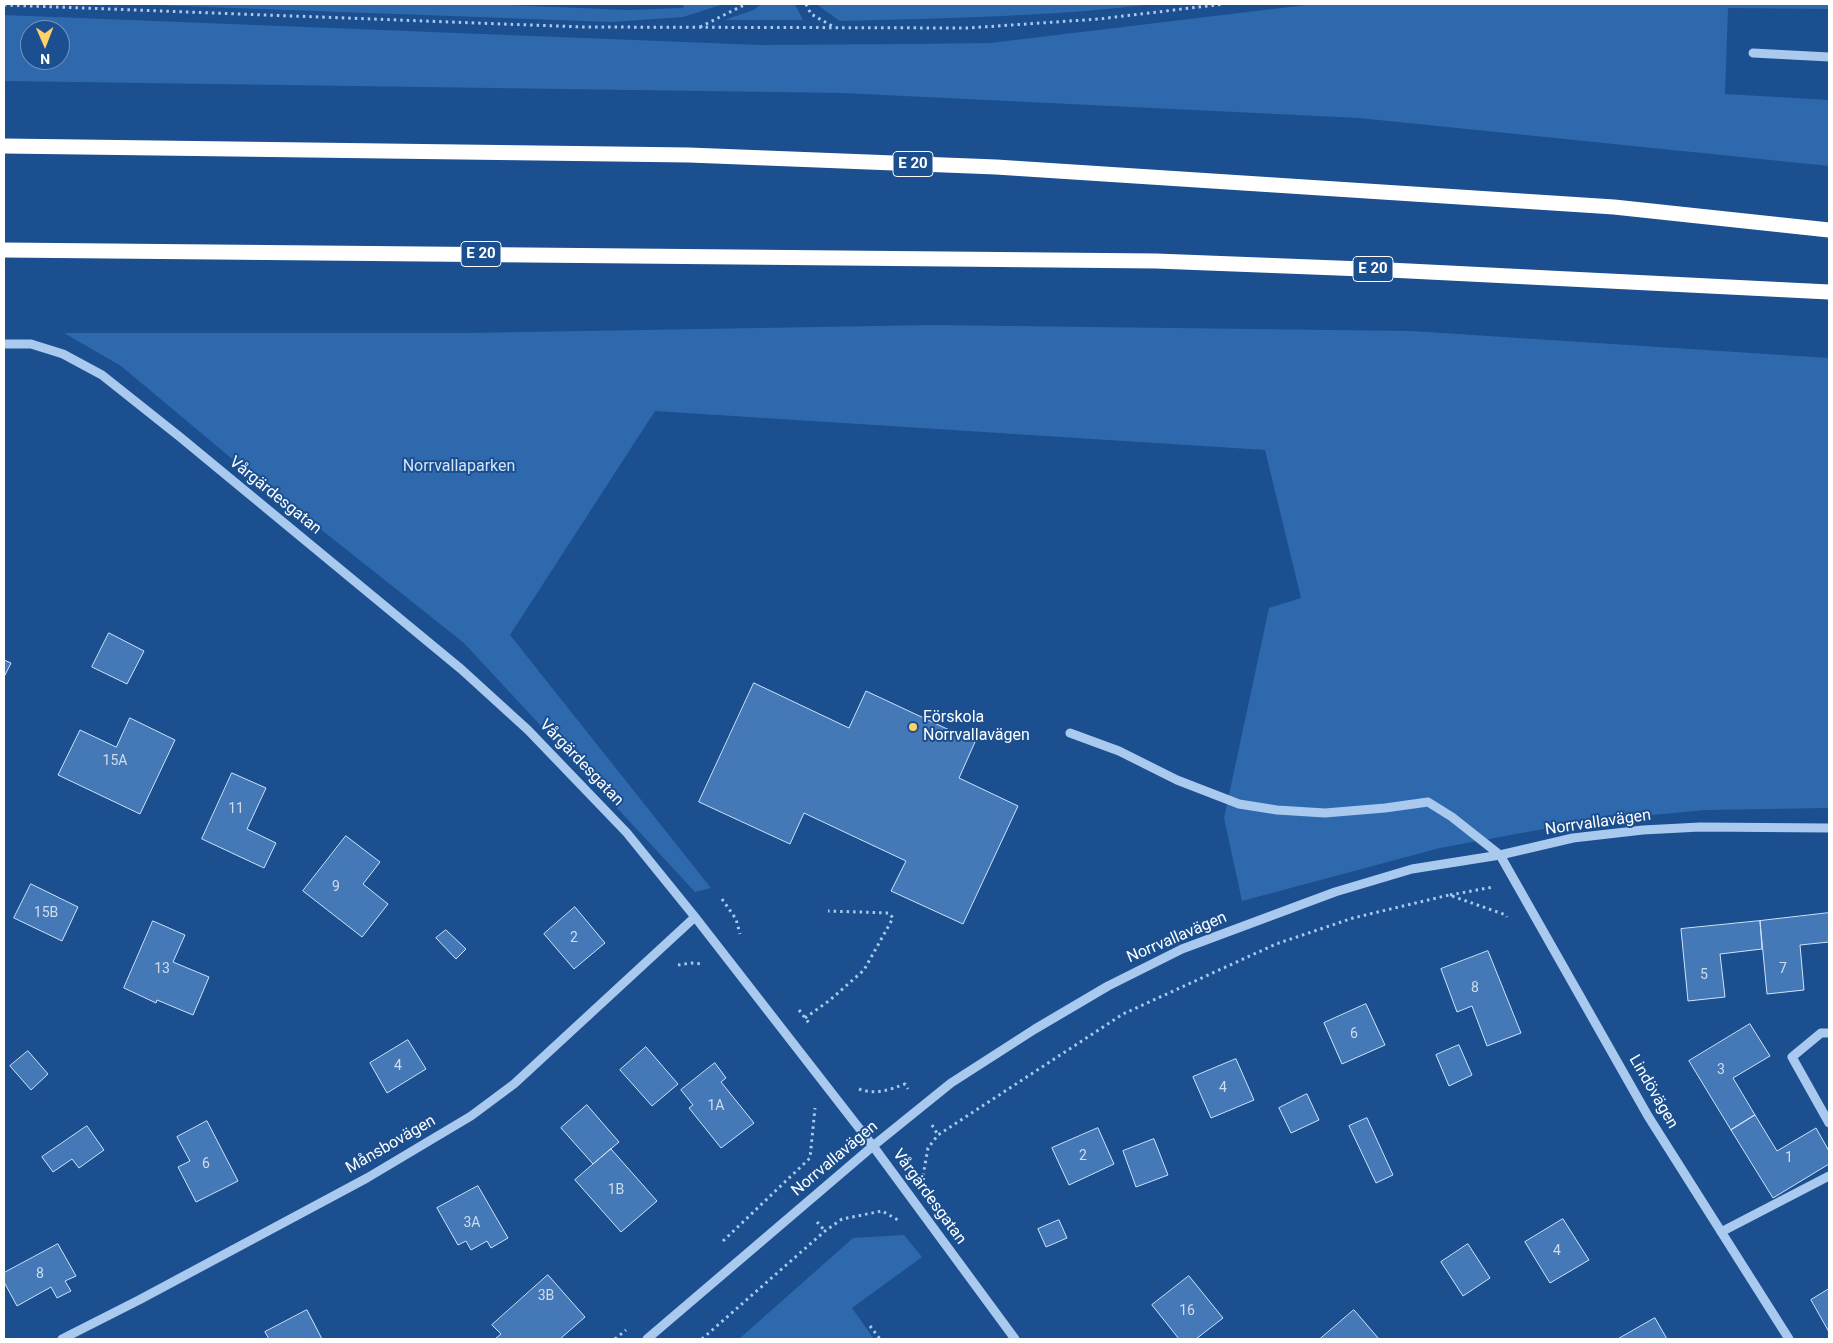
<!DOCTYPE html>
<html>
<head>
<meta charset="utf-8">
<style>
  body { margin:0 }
  #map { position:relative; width:1833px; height:1343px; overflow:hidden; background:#1b4f8f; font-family:Roboto,sans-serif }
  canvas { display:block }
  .frame { position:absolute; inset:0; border:5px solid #fff; pointer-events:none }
  .north { position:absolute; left:20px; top:20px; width:50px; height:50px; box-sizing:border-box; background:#1b4f8f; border:1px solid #7695bc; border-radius:50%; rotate:179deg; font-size:14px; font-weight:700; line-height:20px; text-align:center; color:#fff }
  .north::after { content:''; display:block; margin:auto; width:18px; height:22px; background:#ffd166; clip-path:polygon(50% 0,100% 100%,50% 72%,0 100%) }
</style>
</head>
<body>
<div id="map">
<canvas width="1833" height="1343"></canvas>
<div class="frame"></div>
<div class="north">N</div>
</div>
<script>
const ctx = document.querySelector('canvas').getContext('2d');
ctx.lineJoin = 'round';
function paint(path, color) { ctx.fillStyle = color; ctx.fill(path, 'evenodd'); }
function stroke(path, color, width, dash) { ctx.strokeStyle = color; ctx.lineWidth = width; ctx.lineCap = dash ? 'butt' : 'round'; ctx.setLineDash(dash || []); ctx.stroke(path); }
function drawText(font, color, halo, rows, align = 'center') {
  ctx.font = font + ' Roboto,sans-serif'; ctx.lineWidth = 4; ctx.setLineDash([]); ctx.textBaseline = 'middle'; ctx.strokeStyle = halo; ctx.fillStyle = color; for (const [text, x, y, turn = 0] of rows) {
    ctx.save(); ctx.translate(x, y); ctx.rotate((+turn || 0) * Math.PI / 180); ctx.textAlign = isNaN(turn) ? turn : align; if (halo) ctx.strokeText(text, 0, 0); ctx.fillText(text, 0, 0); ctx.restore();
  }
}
paint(new Path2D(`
  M 126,4 L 484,4 L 627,10 L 683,8 L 684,4 L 724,4 L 683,17 L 612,22 Z
  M 761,4 L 795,4 L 803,20 L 724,20 L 754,10 Z
  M 816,4 L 1154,4 C 1050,17 945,18 840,21 Z
  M 1314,4 L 1829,4 L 1829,9 L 1728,8 L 1725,94 L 1829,100 L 1829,166 L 1359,118 L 842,93 L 4,81 L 4,15 L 760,45 L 910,44 L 990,43 ZM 30,30 L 60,30 L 60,60 L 30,60 Z
  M 934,325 L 1411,331 L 1829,358 L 1829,808 L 1706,810 L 1587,821 L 1440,848 L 1242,901 L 1224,818 L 1269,608 L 1301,598 L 1265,450 L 655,411 L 510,635 L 711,888 L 695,892 L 464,643 L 231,458 L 121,366 L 64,333 L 466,333 Z
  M 904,1235 L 922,1257 L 852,1308 L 874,1339 L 739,1339 L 853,1238 Z`), '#2e69ad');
const building = new Path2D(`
  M 109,633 L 144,651 L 127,684 L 92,667 Z
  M 4,660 L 11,663 L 4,677 Z
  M 754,683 L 849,728 L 866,691 L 975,742 L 959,778 L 1018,806 L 963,924 L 891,891 L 906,861 L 804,813 L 790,844 L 699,802 Z
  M 130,718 L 175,740 L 140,814 L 58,775 L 80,730 L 116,747 Z
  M 232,773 L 266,788 L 247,829 L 276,843 L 264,868 L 202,839 Z
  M 346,836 L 380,862 L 363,884 L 388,904 L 362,937 L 303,891 Z
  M 31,884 L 78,907 L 62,941 L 14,918 Z
  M 575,907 L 605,943 L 574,969 L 544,934 Z
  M 1829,913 L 1829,942 L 1800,945 L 1804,990 L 1767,994 L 1760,921 Z
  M 153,921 L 185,935 L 173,962 L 209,977 L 193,1015 L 157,1000 L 156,1003 L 124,988 Z
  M 1760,921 L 1762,949 L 1720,954 L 1725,997 L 1688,1001 L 1681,929 Z
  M 446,930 L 466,949 L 456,959 L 436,938 Z
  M 1488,951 L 1521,1033 L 1487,1046 L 1472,1006 L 1457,1012 L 1441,969 Z
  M 1366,1004 L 1385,1045 L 1342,1064 L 1324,1023 Z
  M 1750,1024 L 1770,1056 L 1733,1078 L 1755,1115 L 1731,1130 L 1689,1061 Z
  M 408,1040 L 426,1069 L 387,1093 L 370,1063 Z
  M 1459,1045 L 1472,1075 L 1449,1086 L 1436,1055 Z
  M 646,1047 L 678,1084 L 652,1106 L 620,1070 Z
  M 28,1051 L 48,1074 L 31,1090 L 10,1066 Z
  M 1236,1059 L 1254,1100 L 1211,1118 L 1193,1077 Z
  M 715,1063 L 726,1078 L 721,1082 L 754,1123 L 721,1148 L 689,1108 L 693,1105 L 681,1090 Z
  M 1307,1094 L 1319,1120 L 1291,1133 L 1279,1108 Z
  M 587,1105 L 619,1142 L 593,1164 L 561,1128 Z
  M 1755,1115 L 1777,1151 L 1816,1128 L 1829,1151 L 1829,1164 L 1773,1198 L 1731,1130 Z
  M 1367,1118 L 1393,1175 L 1376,1183 L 1349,1126 Z
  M 207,1121 L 238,1181 L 196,1202 L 178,1167 L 190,1161 L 177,1137 Z
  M 87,1126 L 104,1150 L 79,1168 L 72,1159 L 53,1172 L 42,1157 Z
  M 1098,1128 L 1114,1164 L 1069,1185 L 1052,1148 Z
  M 1154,1139 L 1168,1175 L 1136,1187 L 1123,1151 Z
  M 611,1149 L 657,1201 L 621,1232 L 575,1180 Z
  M 478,1186 L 508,1238 L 491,1248 L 487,1241 L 471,1250 L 466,1241 L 458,1245 L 437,1208 Z
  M 1563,1219 L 1589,1260 L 1550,1283 L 1525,1242 Z
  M 1059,1220 L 1067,1238 L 1046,1247 L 1038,1229 Z
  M 58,1244 L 76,1276 L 65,1281 L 71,1291 L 57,1298 L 51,1287 L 17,1306 L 4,1282 L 4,1273 Z
  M 1468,1244 L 1490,1278 L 1463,1296 L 1441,1262 Z
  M 548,1275 L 585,1317 L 560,1339 L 495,1339 L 501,1334 L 492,1325 Z
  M 1189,1276 L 1223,1318 L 1196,1339 L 1179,1339 L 1152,1305 Z
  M 1829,1289 L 1829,1332 L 1811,1300 Z
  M 307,1310 L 322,1339 L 269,1339 L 265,1332 Z
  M 1354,1310 L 1379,1339 L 1320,1339 Z
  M 1655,1318 L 1667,1339 L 1618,1339 Z`);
paint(building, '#4478b7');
stroke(building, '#cfe3fa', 1);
stroke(new Path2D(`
  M 806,4 L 811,14 L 834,27
  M 4,5 L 582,27 L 968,28 L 1099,19 L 1224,4
  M 700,27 L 746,4
  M 1450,895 L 1493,887
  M 722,899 L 736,919 L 740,934
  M 678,965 L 691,963 L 702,964
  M 799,1010 L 809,1023
  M 805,1018 L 830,1000 L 864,970 L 893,918 L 889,913 L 828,911
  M 859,1089 C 875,1095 889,1090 905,1084 L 908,1089
  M 932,1125 L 938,1135
  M 923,1176 L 928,1148 L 938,1135 L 1123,1014 L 1276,944 L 1353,918 L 1449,895 L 1506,915 L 1507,917
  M 817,1222 L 825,1231
  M 723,1241 L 810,1158 L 815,1108
  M 870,1326 L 880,1339
  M 615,1339 L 626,1330
  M 702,1339 L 825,1231 L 842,1219 L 882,1211 L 898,1220`), '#a9c9ee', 3, [2.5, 4]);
stroke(new Path2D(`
  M 1753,53 L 1829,57
  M 4,344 L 31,344 L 63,354 L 102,375 L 180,437 L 461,669 L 528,730 L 627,833 L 695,917 L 873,1146 L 1015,1339
  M 1070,733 L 1119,751 L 1177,780 L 1239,804 L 1277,810 L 1325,813 L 1385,808 L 1428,802 L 1452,817 L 1500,855 L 1648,1116 L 1789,1339
  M 1829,1033 L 1821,1033 L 1792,1057 L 1829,1123
  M 1721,1232 L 1829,1176
  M 62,1339 L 139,1300 L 367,1178 L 471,1116 L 514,1084 L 695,917
  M 647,1339 L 873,1146 L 951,1083 L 1035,1029 L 1108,986 L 1182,949 L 1335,892 L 1412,869 L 1500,855 L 1573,838 L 1643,830 L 1700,827 L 1829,828`), '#a9c9ee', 9);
stroke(new Path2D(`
  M 4,146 L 689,155 L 996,167 L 1614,207 L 1829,230
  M 4,250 L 1156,261 L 1389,270 L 1829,292`), '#fff', 15);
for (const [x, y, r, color] of [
  [913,727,5,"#ffd166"]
]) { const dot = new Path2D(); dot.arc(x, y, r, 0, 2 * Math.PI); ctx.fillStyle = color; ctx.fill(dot); stroke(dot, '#1b4f8f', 2); }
drawText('14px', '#d0dded', null, [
  ["15A",115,761],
  ["11",236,809],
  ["9",336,887],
  ["15B",46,913],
  ["2",574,938],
  ["13",162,969],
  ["7",1783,969],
  ["5",1704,975],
  ["8",1475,988],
  ["6",1354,1034],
  ["4",398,1066],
  ["3",1721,1070],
  ["4",1223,1088],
  ["1A",716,1106],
  ["2",1083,1156],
  ["1",1789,1158],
  ["6",206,1164],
  ["1B",616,1190],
  ["3A",472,1223],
  ["4",1557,1251],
  ["8",40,1274],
  ["3B",546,1296],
  ["16",1187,1311]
]);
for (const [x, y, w] of [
  [913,164,40],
  [481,254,40],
  [1373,269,40]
]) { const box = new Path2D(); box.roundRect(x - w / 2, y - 12.5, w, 25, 4); ctx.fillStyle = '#1b4f8f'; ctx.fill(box); stroke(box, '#fff', 1); }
drawText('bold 15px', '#fff', null, [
  ["E 20",913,164],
  ["E 20",481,254],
  ["E 20",1373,269]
]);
drawText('16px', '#cfe3fa', '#1b4f8f', [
  ["Norrvallaparken",459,467]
]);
drawText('16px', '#fff', '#1b4f8f', [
  ["Vårgärdesgatan",275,496,39],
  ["Vårgärdesgatan",581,763,46],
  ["Norrvallavägen",1598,823,-8],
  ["Norrvallavägen",1177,938,-23],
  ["Lindövägen",1653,1092,60],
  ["Månsbovägen",391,1145,-30],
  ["Norrvallavägen",835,1159,-40],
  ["Vårgärdesgatan",929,1197,54]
]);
drawText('16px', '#fff', '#1b4f8f', [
  ["Förskola",923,718],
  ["Norrvallavägen",923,736]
], 'left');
</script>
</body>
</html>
